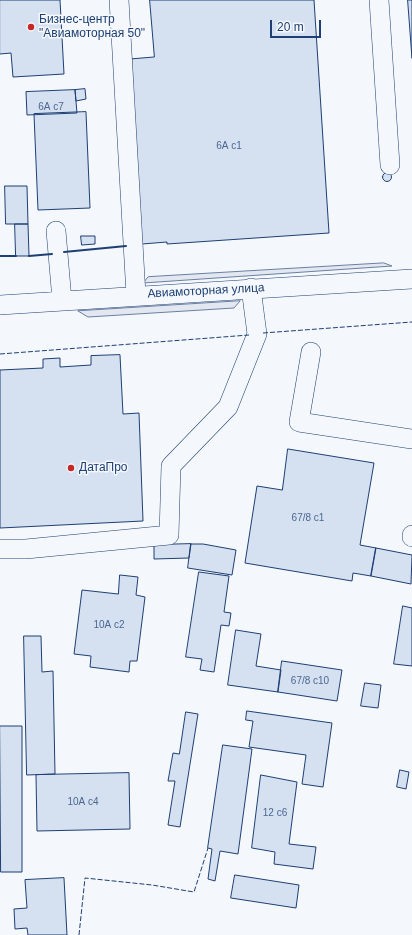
<!DOCTYPE html>
<html>
<head>
<meta charset="utf-8">
<style>
  body { margin:0 }
  #map { position:relative; width:412px; height:935px; overflow:hidden; background:#f4f7fb; font-family:Helvetica,sans-serif }
  canvas { display:block }
  .scale { position:absolute; left:270px; top:20px; width:51px; height:18px; box-sizing:border-box; border:2px solid #1d3f73; border-top:0; padding-left:5px; font-size:12px; line-height:14px; white-space:nowrap; color:#1d3f73; -webkit-text-stroke:3px #f4f7fb; paint-order:stroke }
</style>
</head>
<body>
<div id="map">
<canvas width="412" height="935"></canvas>
<div class="scale">20 m</div>
</div>
<script>
const ctx = document.querySelector('canvas').getContext('2d');
ctx.lineJoin = 'round';
function paint(path, color) { ctx.fillStyle = color; ctx.fill(path, 'evenodd'); }
function stroke(path, color, width, dash) { ctx.strokeStyle = color; ctx.lineWidth = width; ctx.lineCap = dash ? 'butt' : 'round'; ctx.setLineDash(dash || []); ctx.stroke(path); }
function drawText(font, color, halo, rows, align = 'center') {
  ctx.font = font + ' Helvetica,sans-serif'; ctx.lineWidth = 3; ctx.setLineDash([]); ctx.textBaseline = 'middle'; ctx.strokeStyle = halo; ctx.fillStyle = color; for (const [text, x, y, turn = 0] of rows) {
    ctx.save(); ctx.translate(x, y); ctx.rotate((+turn || 0) * Math.PI / 180); ctx.textAlign = isNaN(turn) ? turn : align; if (halo) ctx.strokeText(text, 0, 0); ctx.fillText(text, 0, 0); ctx.restore();
  }
}
const parking = new Path2D(`
  M 384,263 L 392,266 L 143,283 L 148,277 Z
  M 240,301 L 234,308 L 88,317 L 78,311 Z`);
paint(parking, '#e3e8f0');
stroke(parking, '#687fa3', 1);
const building = new Path2D(`
  M 0,0 L 60,0 L 64,74 L 13,77 L 11,53 L 0,54 Z
  M 150,0 L 314,0 L 329,233 L 167,244 L 167,242 L 142,244 L 130,59 L 154,57 Z
  M 408,0 L 412,0 L 412,58 Z
  M 85,89 L 86,99 L 76,101 L 75,90 Z
  M 75,90 L 77,113 L 27,115 L 26,92 Z
  M 86,112 L 90,208 L 38,210 L 34,114 Z
  M382.5 177a4.5 4.5 0 1 1 9 0a4.5 4.5 0 1 1-9 0Z
  M 5,186 L 27,186 L 28,224 L 6,224 Z
  M 15,224 L 28,224 L 29,256 L 16,256 Z
  M 81,236 L 95,236 L 95,244 L 82,245 Z
  M 120,355 L 123,414 L 139,413 L 143,521 L 0,528 L 0,370 L 43,368 L 43,359 L 60,358 L 60,367 L 91,365 L 91,356 Z
  M 288,449 L 374,463 L 360,545 L 376,548 L 371,576 L 353,573 L 352,581 L 245,563 L 257,486 L 282,490 Z
  M 191,544 L 203,544 L 236,550 L 232,575 L 188,568 Z
  M 191,544 L 189,558 L 154,559 L 154,545 Z
  M 376,548 L 412,555 L 411,584 L 371,576 Z
  M 199,572 L 229,576 L 224,612 L 231,613 L 229,626 L 221,625 L 214,672 L 200,670 L 202,659 L 186,657 Z
  M 120,575 L 138,577 L 136,595 L 145,597 L 137,661 L 130,661 L 129,672 L 90,667 L 91,656 L 74,654 L 82,590 L 118,594 Z
  M 403,606 L 412,608 L 412,666 L 394,664 Z
  M 236,630 L 261,634 L 256,666 L 281,670 L 278,692 L 228,685 Z
  M 24,636 L 41,636 L 42,672 L 53,671 L 55,774 L 27,775 Z
  M 282,661 L 342,670 L 337,701 L 278,692 Z
  M 365,683 L 381,685 L 378,708 L 361,706 Z
  M 247,711 L 332,723 L 323,787 L 302,784 L 306,755 L 249,747 L 253,721 L 246,720 Z
  M 186,712 L 198,714 L 180,827 L 168,825 L 175,781 L 168,781 L 173,753 L 179,754 Z
  M 0,726 L 22,726 L 22,872 L 1,872 Z
  M 223,745 L 252,749 L 238,854 L 220,851 L 215,881 L 208,879 L 212,849 L 208,848 Z
  M 400,770 L 409,772 L 406,789 L 397,787 Z
  M 129,773 L 130,829 L 37,831 L 36,775 Z
  M 261,775 L 297,782 L 289,844 L 316,847 L 313,869 L 274,864 L 275,852 L 252,848 Z
  M 235,875 L 299,885 L 296,908 L 231,898 Z
  M 64,878 L 67,935 L 28,935 L 27,928 L 15,929 L 14,909 L 27,908 L 25,880 Z`);
paint(building, '#d5e0f0');
stroke(building, '#1d3f73', 1);
const minor = new Path2D(`
  M 119,0 L 136,295
  M 379,0 L 390,165
  M 56,231 L 62,300
  M 0,305 L 412,279
  M 311,352 L 299,422 L 412,439
  M 412,535 L 412,537
  M 0,549 L 26,549 L 169,535 L 171,466 L 228,407 L 257,334 L 251,288`);
stroke(minor, '#1d3f73', 20);
stroke(minor, '#f4f7fb', 19);
stroke(new Path2D(`
  M 263,333 L 412,322
  M 0,354 L 249,335
  M 79,935 L 85,878 L 152,885 L 194,892 L 208,848`), '#1d3f73', 1, [5, 2]);
stroke(new Path2D(`
  M 64,252 L 126,246
  M 0,256 L 16,256
  M 29,256 L 52,254`), '#1d3f73', 2);
for (const [x, y, r, color] of [
  [31,27,4,"#c62828"],
  [71,468,4,"#c62828"]
]) { const dot = new Path2D(); dot.arc(x, y, r, 0, 2 * Math.PI); ctx.fillStyle = color; ctx.fill(dot); stroke(dot, '#f4f7fb', 1.5); }
drawText('10px', '#4b6792', null, [
  ["6А с7",51,107],
  ["6А с1",229,146],
  ["67/8 с1",308,518],
  ["10А с2",109,625],
  ["67/8 с10",310,681],
  ["10А с4",83,802],
  ["12 с6",275,813]
]);
drawText('12px', '#1d3f73', '#f4f7fb', [
  ["Бизнес-центр",39,20],
  ["\"Авиамоторная 50\"",39,34],
  ["ДатаПро",79,468]
], 'left');
drawText('12px', '#1d3f73', '#f4f7fb', [
  ["Авиамоторная улица",206,291,-3]
]);
</script>
</body>
</html>
